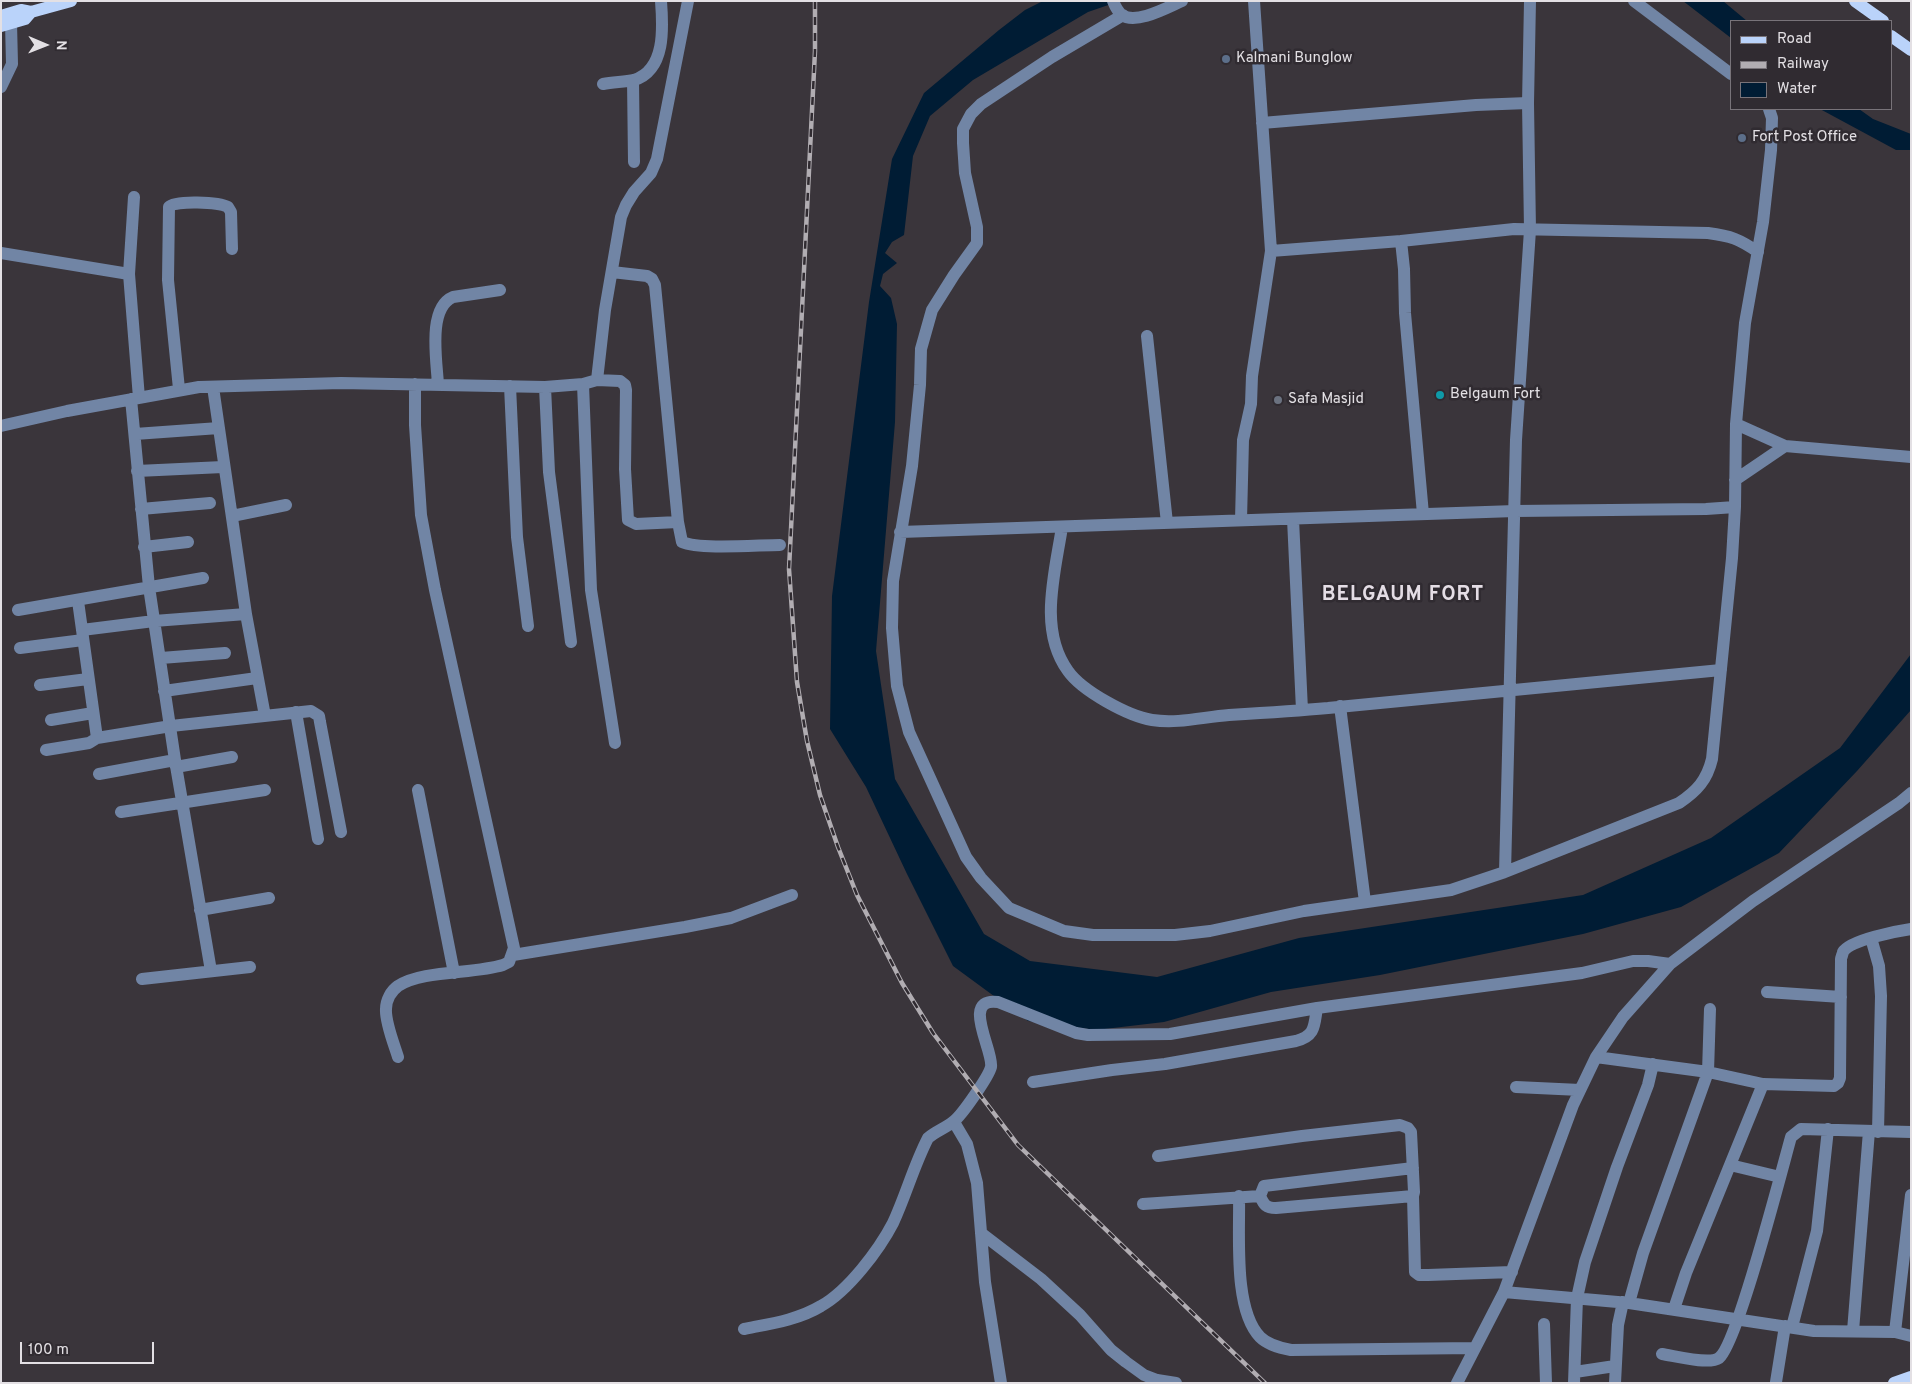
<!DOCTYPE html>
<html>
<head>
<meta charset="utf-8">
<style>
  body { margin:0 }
  #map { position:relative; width:1912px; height:1384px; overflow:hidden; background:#3a353b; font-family:Overpass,sans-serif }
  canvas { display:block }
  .frame { position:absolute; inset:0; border:2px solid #e3e0e4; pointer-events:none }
  .legend { position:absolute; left:1730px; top:20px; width:162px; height:90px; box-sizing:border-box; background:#302b31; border:1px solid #787379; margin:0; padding:6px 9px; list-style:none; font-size:15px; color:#e3e0e4 }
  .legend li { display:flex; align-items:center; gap:10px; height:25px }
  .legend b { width:25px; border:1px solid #787379 }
  .north { position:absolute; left:20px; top:20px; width:50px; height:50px; -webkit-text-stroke:4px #302b31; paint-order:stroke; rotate:91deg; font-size:14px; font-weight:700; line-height:20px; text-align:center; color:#e3e0e4 }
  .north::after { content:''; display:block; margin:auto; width:18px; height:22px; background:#e3e0e4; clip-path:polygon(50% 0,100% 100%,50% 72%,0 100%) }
  .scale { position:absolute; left:20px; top:1342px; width:134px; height:22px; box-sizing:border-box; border:2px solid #e3e0e4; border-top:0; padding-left:6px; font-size:15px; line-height:18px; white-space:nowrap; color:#e3e0e4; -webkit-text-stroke:4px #302b31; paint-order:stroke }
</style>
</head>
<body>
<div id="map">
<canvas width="1912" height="1384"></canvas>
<div class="frame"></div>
<ul class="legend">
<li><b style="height:6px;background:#bad3fa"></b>Road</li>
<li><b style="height:6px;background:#b1adb2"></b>Railway</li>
<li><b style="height:14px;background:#001c34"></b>Water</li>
</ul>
<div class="north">N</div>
<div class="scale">100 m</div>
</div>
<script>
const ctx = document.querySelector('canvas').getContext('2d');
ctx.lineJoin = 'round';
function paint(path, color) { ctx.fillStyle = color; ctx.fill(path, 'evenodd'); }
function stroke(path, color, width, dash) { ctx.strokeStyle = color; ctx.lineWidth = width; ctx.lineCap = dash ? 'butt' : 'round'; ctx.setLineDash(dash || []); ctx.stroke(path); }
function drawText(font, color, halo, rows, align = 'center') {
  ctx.font = font + ' Overpass,sans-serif'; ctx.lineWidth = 5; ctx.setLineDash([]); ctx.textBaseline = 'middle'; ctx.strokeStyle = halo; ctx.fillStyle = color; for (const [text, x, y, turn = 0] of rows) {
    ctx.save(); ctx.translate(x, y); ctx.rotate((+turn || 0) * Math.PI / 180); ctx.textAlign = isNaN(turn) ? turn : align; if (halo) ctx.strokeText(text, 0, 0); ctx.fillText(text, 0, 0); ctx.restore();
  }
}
paint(new Path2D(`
  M 1043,1 L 1120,1 L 1088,12 L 973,80 L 930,116 L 913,156 L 904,235 L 892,242 L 885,253 L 897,263 L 883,274 L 880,286 L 891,298 L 897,324 L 895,422 L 876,651 L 895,779 L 984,934 L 1030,961 L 1157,977 L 1299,938 L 1583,895 L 1711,838 L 1840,748 L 1911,654 L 1911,710 L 1857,771 L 1779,853 L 1681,907 L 1583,934 L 1380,975 L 1271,992 L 1164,1022 L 1096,1030 L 1028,1021 L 953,966 L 907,874 L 866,787 L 830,729 L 832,596 L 869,302 L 892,159 L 924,93 L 999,30 L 1025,10 Z
  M 1683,1 L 1723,1 L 1747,21 L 1731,21 L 1731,38 Z
  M 1820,109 L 1859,109 L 1873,119 L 1911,134 L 1911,150 L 1896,150 Z`), '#001c34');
stroke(new Path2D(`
  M 1113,1 C 1115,6 1117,11 1122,15 C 1136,25 1168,7 1182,1
  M 1634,1 L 1731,74
  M 1123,15 L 1052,57 L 981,104 L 971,114 L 963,129 L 963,143 L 965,173 L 977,227 L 977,243 L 954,275 L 932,310 L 921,349 L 920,385 L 912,466 L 893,581 L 892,628 L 897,686 L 909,732 L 966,857 L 981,878 L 1009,908 L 1064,931 L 1093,935 L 1175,935 L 1210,931 L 1304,911 L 1451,890 L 1505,872 L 1679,803 C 1697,791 1707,780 1712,759 L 1732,558 L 1735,507 L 1736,424 L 1745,323 L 1763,222 L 1771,150 L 1772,118 L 1769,109
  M 633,80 L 634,162
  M 603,84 C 613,82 624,82 634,80 C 666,70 663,27 661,1
  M 1,87 L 12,64 L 11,23
  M 1262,123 L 1476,105 L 1528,103
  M 134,197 L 129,274 L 139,398
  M 1401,241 L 1404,269 L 1405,313 L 1423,514
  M 1271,251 L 1401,241 L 1514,229 L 1708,233 C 1731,236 1739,239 1758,252
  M 1,253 L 129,274
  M 612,272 L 647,276 L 652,279 L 655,285 L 678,522 L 682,542 C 700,550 758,545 780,545
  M 1147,336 L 1167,523
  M 597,380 L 605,310 L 621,217 L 626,205 L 634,192 L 651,173 L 657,159 L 688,1
  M 583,384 L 591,590 L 615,743
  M 438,385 C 437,362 427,308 453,297 L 500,290
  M 510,386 L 517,537 L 528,626
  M 213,387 L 246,614 L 265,716
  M 545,387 L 549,472 L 571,642
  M 179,389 L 168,280 L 169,207 C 175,200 219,202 228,207 L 231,212 L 232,249
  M 131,399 L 149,587 L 175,760 L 211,971
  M 1736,424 L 1785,446 L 1911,457
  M 1,426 L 67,411 L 199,387 L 341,383 L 545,387 L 583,384 L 597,380 L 620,381 L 625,385 L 626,390 L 625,469 L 628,520 L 636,524 L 678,522
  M 135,434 L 219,428
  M 137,471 L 223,467
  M 1735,480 L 1785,446
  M 141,509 L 210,503
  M 232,516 L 286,505
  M 1293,519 L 1302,710
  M 1241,520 L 1243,440 L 1251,404 L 1252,376 L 1271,251 L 1254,1
  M 1062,527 C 1055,573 1038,630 1068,671 C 1082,691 1128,716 1152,720 C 1178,724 1203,717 1229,715 C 1262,713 1295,711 1328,708 C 1459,695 1590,682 1721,670
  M 900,532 L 1515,511 L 1706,509 L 1735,507
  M 144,547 L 188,542
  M 78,601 L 97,738
  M 18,610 L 203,578
  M 82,630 L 154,621 L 246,614
  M 20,648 L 83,640
  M 161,658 L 225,653
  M 40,685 L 88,679
  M 164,691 L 257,678
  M 1340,706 L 1365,902
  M 296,712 L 318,839
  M 51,720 L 93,713
  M 46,750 L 89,743 L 97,738 L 171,726 L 311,711 L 319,716 L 320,722 L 341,832
  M 176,767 L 232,757
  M 99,774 L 175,760
  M 418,790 L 454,973
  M 121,812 L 265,790
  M 1505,872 L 1516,440 L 1530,230 L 1528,103 L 1530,1
  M 200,910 L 269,898
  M 1871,938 L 1879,966 L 1881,996 L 1878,1132
  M 513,955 L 685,927 L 731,918 L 792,895
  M 142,979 L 250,967
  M 1767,992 L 1841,997
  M 398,1057 C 394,1044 385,1022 386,1009 C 386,1000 391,991 398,986 C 422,970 474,974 503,965 L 509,962 L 514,948 L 435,590 L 421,515 L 415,425 L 415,384
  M 1596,1057 L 1708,1072 L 1763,1084 L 1834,1086 L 1838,1083 L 1840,1078 L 1841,959 C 1841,958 1843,953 1843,952 C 1850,940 1897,931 1911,929
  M 1033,1082 L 1112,1070 L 1165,1064 L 1296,1041 C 1316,1036 1314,1025 1317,1008
  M 1516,1087 L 1580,1090
  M 954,1122 L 967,1144 L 977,1183 L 985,1282 L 1001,1383
  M 1158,1156 L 1302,1136 L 1400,1125 L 1408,1128 L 1411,1132 L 1414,1192 L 1413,1196 L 1276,1208 C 1266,1208 1264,1205 1260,1196 L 1264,1186 L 1413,1168
  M 1730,1165 L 1780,1177
  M 1239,1196 C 1240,1234 1233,1309 1260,1337 C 1268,1345 1280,1348 1291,1350 L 1475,1348
  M 1413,1196 L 1415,1272 L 1419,1275 L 1428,1275 L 1512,1272
  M 1143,1204 L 1260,1196
  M 981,1233 L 1041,1279 L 1080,1315 L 1111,1350 L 1126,1362 L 1144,1375 L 1157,1380 L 1176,1383
  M 1504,1292 L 1629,1303 L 1814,1331 L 1895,1332 L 1911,1336
  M 1629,1303 L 1643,1253 L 1708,1072 L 1710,1009
  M 1674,1309 L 1686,1273 L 1763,1084
  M 1544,1324 L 1546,1383
  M 1792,1327 L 1817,1231 L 1828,1129
  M 744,1329 C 769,1324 798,1320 821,1306 C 848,1291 879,1250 893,1223 C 906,1195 914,1165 928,1138 C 936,1131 946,1128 954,1121 C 962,1115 989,1076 991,1067 C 994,1051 960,997 998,1002 L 1076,1033 L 1088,1035 L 1170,1034 L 1317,1008 L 1582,973 L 1633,961 L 1648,961 L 1670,964
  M 1853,1331 L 1869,1131
  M 1895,1332 L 1911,1195
  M 1662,1354 C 1675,1356 1709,1365 1719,1358 C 1737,1345 1782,1169 1791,1137 L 1801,1129 L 1911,1132
  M 1575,1372 L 1615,1366
  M 1776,1382 L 1785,1326
  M 1457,1383 L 1504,1292 L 1573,1105 L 1596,1057 L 1623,1017 L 1670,964 L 1753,901 L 1899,803 L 1911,793
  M 1574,1383 L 1577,1298 L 1585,1262 L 1617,1167 L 1648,1085 L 1653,1064
  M 1615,1383 L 1618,1325 L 1623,1302`), '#7185a5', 12);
stroke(new Path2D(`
  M 1855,1 L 1883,21
  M 1,16 L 21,10 L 31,12
  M 1,26 L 25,19 L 31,12 L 71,1
  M 1891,36 L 1911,50
  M 1894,1383 L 1911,1377`), '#bad3fa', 12);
const rail = new Path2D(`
  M 815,1 L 815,51 L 789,569 L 797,682 L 807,741 L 820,795 L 838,847 L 857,895 L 902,983 L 933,1033 L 1018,1145 L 1265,1383`);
stroke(rail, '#b1adb2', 4.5);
stroke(rail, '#302b31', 2.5, [8]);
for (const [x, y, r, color] of [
  [1226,59,5,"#5c6f8a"],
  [1742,138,5,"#5c6f8a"],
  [1440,395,5,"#0f9aa8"],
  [1278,400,5,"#6b7280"]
]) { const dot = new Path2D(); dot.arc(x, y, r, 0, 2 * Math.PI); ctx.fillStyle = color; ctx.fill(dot); stroke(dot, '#302b31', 2); }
drawText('15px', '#e3e0e4', '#302b31', [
  ["Kalmani Bunglow",1236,59],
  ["Fort Post Office",1752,138],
  ["Belgaum Fort",1450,395],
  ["Safa Masjid",1288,400]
], 'left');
ctx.letterSpacing = '1px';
drawText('bold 20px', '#e4dde5', '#302b31', [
  ["BELGAUM FORT",1403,596]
]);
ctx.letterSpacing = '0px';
</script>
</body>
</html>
